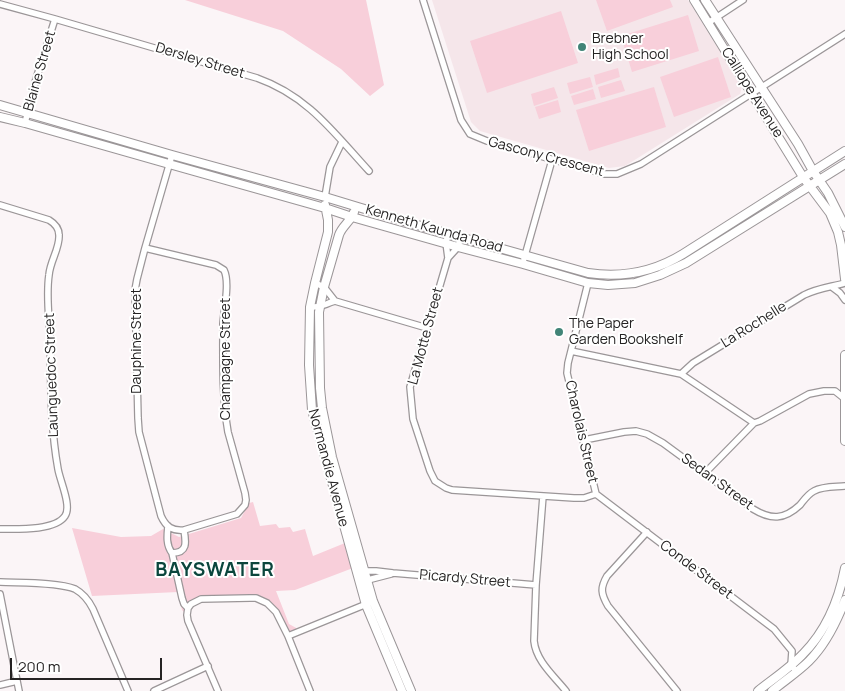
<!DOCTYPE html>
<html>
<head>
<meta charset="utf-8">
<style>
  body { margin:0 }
  #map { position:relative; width:845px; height:691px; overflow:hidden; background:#fbf5f7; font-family:Manrope,sans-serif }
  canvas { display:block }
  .scale { position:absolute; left:10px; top:658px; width:152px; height:22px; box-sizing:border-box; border:2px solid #252323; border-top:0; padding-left:6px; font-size:15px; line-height:18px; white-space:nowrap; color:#252323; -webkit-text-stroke:4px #fff; paint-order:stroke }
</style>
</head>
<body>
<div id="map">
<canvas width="845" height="691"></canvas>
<div class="scale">200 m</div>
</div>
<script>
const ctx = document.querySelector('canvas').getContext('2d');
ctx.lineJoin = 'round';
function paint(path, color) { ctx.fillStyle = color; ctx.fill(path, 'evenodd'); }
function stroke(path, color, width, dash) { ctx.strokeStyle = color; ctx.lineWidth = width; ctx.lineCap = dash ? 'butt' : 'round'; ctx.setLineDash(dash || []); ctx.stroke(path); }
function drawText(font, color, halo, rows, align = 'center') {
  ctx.font = font + ' Manrope,sans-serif'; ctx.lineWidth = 4; ctx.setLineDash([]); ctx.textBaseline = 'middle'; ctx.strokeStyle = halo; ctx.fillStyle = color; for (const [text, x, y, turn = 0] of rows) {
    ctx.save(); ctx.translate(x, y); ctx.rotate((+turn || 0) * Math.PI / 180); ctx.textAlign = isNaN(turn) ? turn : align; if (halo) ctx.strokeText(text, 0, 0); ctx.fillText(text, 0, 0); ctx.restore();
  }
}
paint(new Path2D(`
  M 432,0 L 688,0 L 742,87 L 740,94 L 625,166 L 609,168 L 480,131 L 471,122 Z`), '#f5e6ea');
paint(new Path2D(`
  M 185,0 L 366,0 L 384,85 L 370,96 L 341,69 L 283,31 Z
  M 596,0 L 670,0 L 673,7 L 607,31 Z
  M 561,11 L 578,63 L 487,93 L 470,41 Z
  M 688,15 L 699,51 L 632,72 L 621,36 Z
  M 718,57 L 731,97 L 674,117 L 660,77 Z
  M 618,68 L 620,77 L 596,85 L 594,75 Z
  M 590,77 L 593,87 L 570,94 L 567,83 Z
  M 621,80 L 625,91 L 601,98 L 598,87 Z
  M 554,87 L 558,98 L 534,106 L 531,94 Z
  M 654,87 L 666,127 L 589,151 L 576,110 Z
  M 593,89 L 596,99 L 574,105 L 571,96 Z
  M 558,100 L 561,112 L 539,119 L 535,107 Z
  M 253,502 L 260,526 L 276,524 L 279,528 L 290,527 L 293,532 L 305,529 L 313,556 L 345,543 L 353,568 L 295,590 L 276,591 L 289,624 L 298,629 L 288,633 L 279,614 L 258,599 L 202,598 L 185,613 L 182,610 L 178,592 L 92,596 L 72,528 L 121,537 L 151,536 L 163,529 L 179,537 L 241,518 L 249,503 Z`), '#f8cfda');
const street = new Path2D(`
  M 423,0 L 461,120 L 470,134 L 487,141 L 604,174 L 617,174 L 641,164 L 845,34
  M 0,4 L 55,19 L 257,78 C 308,96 334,133 369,171
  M 708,23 L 743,0
  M 25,123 L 36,79 L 55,19
  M 325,197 L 330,167 L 342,142
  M 0,205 L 49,220 C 54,223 59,228 59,235 C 60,248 50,261 49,275 C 46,295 49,316 50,336 C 51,380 50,425 58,469 C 60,481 72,506 65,516 C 55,531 16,529 0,529
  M 448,233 L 446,243 L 448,258
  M 461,236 L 458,247 L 448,258 L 410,387 L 413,419 L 430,471 L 435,481 L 446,488 L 452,490 L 574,498 L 584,498 L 596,494
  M 145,248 L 216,265 L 224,270 C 230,282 224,309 223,324 C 223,359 222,397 228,432 L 245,493 L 246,500 L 245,505 L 237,514 L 184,530 C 172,531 166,527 161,516 L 139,432 L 138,418 L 135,290 L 137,279 L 145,248 L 172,155
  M 524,259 L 552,160
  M 315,283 L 324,287 L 335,301
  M 588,283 L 568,363 L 567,373 L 596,494
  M 832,287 L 840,293 L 845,300
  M 310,307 C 322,308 324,304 335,301 L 427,328
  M 571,351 L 681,374 L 754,423
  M 681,374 L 693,363 L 706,355 L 804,295 C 818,288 831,287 845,283
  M 584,440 L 624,432 L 636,431 L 647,434 L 663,443 L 753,509 C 771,520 784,520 800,505 C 804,500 808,494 814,491 C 823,486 835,487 845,486
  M 705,473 L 754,423 L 760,421 L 809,394 L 824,391 L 835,391 L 845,399
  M 596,494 L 774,629 L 792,651 L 791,665 L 796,671
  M 543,496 L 536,585 L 534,641 C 536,661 554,676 566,691
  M 168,526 C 167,536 166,545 172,553 L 182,598 L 184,604 L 188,608
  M 647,532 L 607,576 C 600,588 601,594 608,606 L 677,691
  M 172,553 C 188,553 186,542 184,530
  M 361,571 L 376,571 L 393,573 L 536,585
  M 364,581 L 391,574
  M 0,582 C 19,583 59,582 75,589 C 84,594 89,601 93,609 L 128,691
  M 0,594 L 19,691
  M 288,636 L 369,603
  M 0,685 L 17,681
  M 154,691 L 208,666
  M 218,691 L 188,621 L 187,615 L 188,608 L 191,604 L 201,599 L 250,598 L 256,598 L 267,603 L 276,612 L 288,636 L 310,691`);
const secondary = new Path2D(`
  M 694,0 L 803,177 L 830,213 L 838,232 L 841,245 L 845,279
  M 705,0 L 798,144 L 813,171 L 828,193 L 845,227
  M 0,105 L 172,155 L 325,197 L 414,224 L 588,273 C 622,278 654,272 683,254 L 845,151
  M 0,117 L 25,123 L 169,164 L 325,208 L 352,217 L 458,247 L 523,264 L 588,283 L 608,285 L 635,283 L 660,275 L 686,263 L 845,164
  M 325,205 L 328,220 L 328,232 L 315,283 L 310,307 L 309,365 L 312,410 L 366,605 L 402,691
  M 354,212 C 351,221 342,226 339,235 L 324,287 L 319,312 L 320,388 L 322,408 L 332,457 L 373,601 L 411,691
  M 845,355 L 845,441
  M 758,691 C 773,679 790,668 803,654 C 826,631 839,599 845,568
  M 772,691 C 784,681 798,672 809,661 C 825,645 837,621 845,600`);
stroke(street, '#9b9698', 8);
stroke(secondary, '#9b9698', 10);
stroke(street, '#fff', 5.5);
stroke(secondary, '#fff', 8);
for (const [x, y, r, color] of [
  [582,47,5,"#418477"],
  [559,332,5,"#418477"]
]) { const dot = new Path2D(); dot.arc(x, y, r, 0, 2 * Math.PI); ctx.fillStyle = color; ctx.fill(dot); stroke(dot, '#fff', 2); }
drawText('14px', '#252323', '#fff', [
  ["Brebner",592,39],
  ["High School",592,55],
  ["The Paper",569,324],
  ["Garden Bookshelf",569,340]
], 'left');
drawText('14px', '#252323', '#fff', [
  ["Dersley Street",200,61,17],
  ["Blaine Street",40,71,-74],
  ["Calliope Avenue",752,93,58],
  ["Gascony Crescent",546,157,15],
  ["Kenneth Kaunda Road",434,229,16],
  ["La Rochelle",754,325,-32],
  ["La Motte Street",426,336,-75],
  ["Dauphine Street",137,341,-90],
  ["Champagne Street",226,359,-90],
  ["Launguedoc Street",52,375,-92],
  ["Charolais Street",581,432,77],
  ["Normandie Avenue",328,468,75],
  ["Sedan Street",717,482,36],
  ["Conde Street",696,570,37],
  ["Picardy Street",465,579,5]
]);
ctx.letterSpacing = '1px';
drawText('bold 19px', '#0b463d', '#fff', [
  ["BAYSWATER",215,571]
]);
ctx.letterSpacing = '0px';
</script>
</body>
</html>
